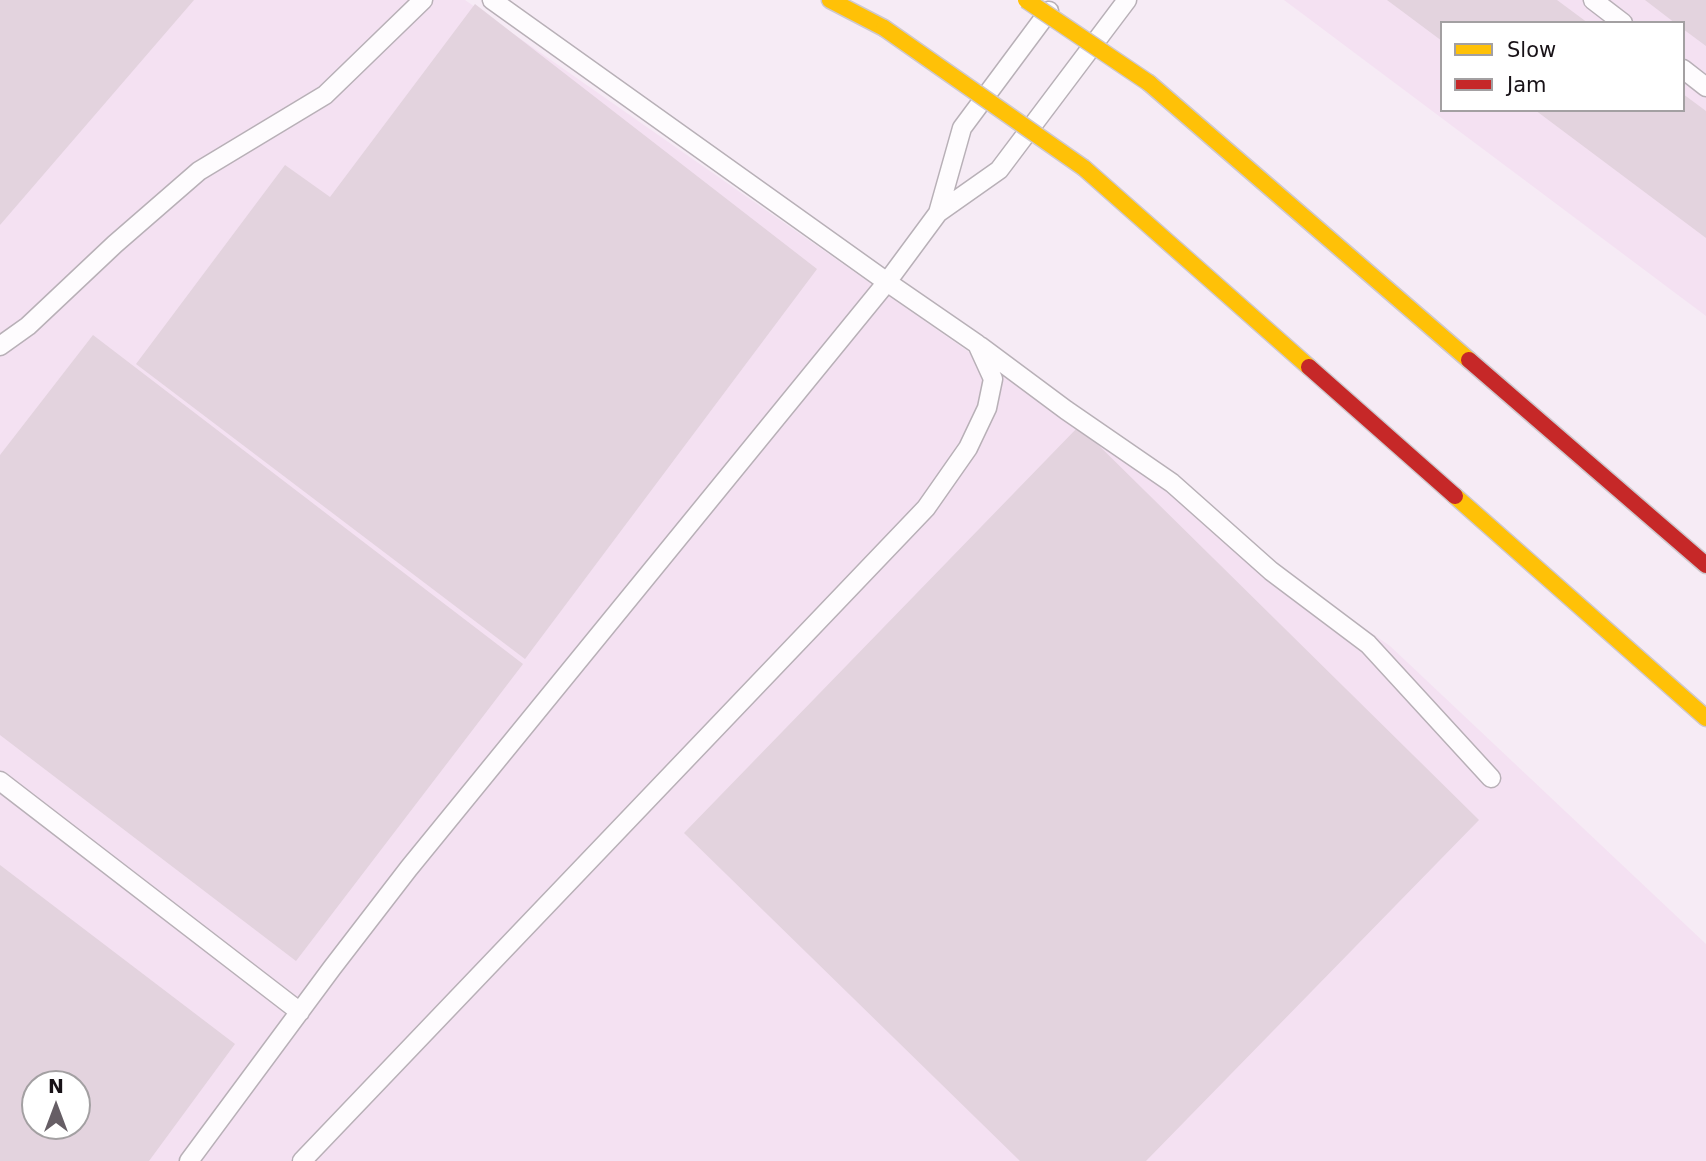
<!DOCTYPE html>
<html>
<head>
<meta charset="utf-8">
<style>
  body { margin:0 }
  #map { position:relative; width:1706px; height:1161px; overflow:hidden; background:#f6ebf5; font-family:"DejaVu Sans",sans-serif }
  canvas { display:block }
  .legend { position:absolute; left:1440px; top:21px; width:245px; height:91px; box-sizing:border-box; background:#fff; border:2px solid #a3a0a2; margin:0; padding:9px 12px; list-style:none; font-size:21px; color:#181217 }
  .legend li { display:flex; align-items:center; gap:14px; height:35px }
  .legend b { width:35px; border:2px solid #a3a0a2 }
  .north { position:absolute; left:21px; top:1070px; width:70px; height:70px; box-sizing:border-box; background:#fff; border:2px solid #a3a0a2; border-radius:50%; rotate:0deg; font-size:19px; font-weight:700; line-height:28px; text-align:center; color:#181217 }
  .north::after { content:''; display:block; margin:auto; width:24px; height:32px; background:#665e65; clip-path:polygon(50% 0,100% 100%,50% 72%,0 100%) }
</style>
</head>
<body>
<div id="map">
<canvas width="1706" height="1161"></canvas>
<ul class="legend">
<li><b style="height:9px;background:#ffc107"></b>Slow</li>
<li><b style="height:9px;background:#c62828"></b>Jam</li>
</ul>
<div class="north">N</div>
</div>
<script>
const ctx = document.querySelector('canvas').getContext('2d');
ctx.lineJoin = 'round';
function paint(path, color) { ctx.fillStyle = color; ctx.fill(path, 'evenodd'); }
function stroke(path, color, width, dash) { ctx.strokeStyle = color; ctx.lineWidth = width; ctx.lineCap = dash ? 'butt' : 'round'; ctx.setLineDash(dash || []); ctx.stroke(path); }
paint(new Path2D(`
  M 0,0 L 465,0 L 1390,646 L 1706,944 L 1706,1161 L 0,1161 ZM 35,1084 L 77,1084 L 77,1126 L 35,1126 Z
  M 1284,0 L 1706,0 L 1706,316 ZM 1442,23 L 1683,23 L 1683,110 L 1442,110 Z`), '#f4e1f2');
paint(new Path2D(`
  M 0,0 L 194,0 L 0,225 Z
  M 1387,0 L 1557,0 L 1588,23 L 1442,23 L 1442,41 Z
  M 1645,0 L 1706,0 L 1706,46 L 1683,29 L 1683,23 L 1675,23 Z
  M 475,4 L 817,269 L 525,659 L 136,364 L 285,165 L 330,197 Z
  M 1683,94 L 1706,111 L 1706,238 L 1535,110 L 1683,110 Z
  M 93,335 L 523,664 L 296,961 L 0,735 L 0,455 Z
  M 1079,426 L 1479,820 L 1146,1161 L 1020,1161 L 684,833 Z
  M 0,865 L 235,1044 L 149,1161 L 0,1161 ZM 35,1084 L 77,1084 L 77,1126 L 35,1126 Z`), '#e3d3de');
const lane = new Path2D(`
  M 1593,0 L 1623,23
  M 1683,69 L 1706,87
  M 938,213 L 962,128 L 1049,11
  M 0,346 L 28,326 L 115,244 L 199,171 L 325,95 L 423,0
  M 980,346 L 1066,410 L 1172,483 L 1271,571 L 1368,644 L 1491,778
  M 0,781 L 300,1012
  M 189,1161 L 332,968 L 409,868 L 887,282 L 938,213 L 999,170 L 1127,0
  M 302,1161 L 926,508 L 968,448 L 987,408 L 993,379 L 977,344 L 887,282 L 492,0`);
const slow = new Path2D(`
  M 830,0 L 884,28
  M 1149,83 L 1469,360
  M 1084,168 L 1309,367
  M 1455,496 L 1706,718`);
const jam = new Path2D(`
  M 1469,360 L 1706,565
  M 1309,367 L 1455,496`);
stroke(lane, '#b8b0b7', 21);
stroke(slow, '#cec8cd', 19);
stroke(jam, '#cec8cd', 19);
stroke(lane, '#fefcfe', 18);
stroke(slow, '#ffc107', 16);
stroke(jam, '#c62828', 16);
const slowBridge = new Path2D(`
  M 1026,0 L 1149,83
  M 884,28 L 1084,168`);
stroke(slowBridge, '#cec8cd', 19, []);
stroke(slowBridge, '#ffc107', 16);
</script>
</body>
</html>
